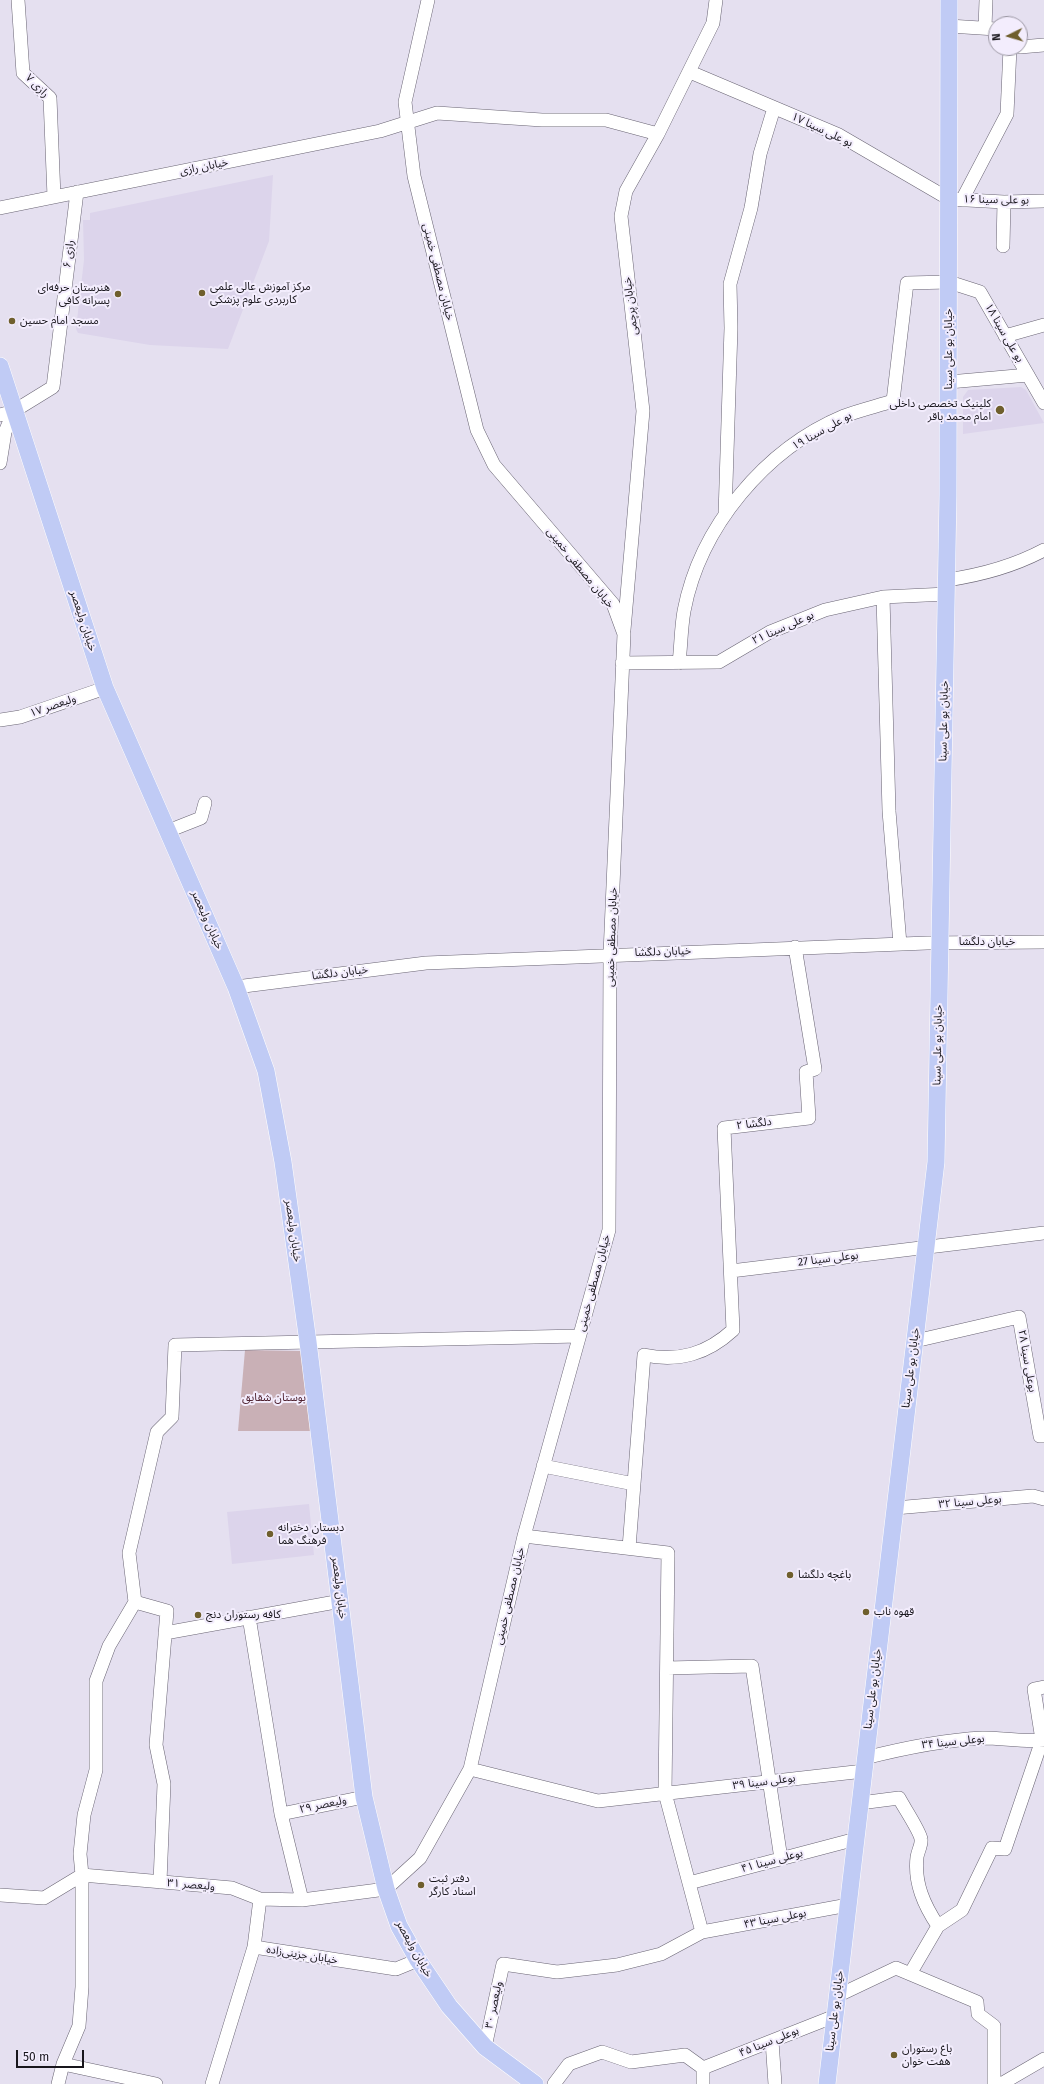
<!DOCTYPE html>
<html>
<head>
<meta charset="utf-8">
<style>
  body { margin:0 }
  #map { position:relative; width:1044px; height:2084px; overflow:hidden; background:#e5e0f0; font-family:"Fira Sans",sans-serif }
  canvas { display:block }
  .north { position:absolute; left:988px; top:16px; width:40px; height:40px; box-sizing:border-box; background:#f3edfd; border:1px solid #9b97a3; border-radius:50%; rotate:265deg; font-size:11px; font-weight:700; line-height:16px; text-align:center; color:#18161c }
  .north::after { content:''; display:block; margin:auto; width:14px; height:18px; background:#6f5f2d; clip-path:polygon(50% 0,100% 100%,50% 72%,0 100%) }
  .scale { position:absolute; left:16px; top:2050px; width:68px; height:18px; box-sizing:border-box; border:2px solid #18161c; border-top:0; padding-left:5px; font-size:12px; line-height:14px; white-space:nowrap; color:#18161c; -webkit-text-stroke:3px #f3edfd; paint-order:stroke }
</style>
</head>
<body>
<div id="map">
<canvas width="1044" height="2084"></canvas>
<div class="north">N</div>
<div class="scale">50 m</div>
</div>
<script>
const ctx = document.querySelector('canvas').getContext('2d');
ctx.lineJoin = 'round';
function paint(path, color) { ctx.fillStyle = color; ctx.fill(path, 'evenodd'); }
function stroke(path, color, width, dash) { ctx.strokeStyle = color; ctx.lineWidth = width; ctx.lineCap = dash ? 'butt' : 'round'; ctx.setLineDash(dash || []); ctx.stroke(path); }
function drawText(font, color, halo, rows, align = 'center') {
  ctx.font = font + ' "Fira Sans","Noto Sans Arabic",sans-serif'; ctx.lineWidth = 4; ctx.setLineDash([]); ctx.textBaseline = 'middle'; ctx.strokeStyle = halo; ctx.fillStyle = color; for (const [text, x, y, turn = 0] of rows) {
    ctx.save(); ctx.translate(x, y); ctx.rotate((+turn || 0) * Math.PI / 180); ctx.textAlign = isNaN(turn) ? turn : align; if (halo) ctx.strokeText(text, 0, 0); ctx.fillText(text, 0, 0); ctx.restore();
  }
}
paint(new Path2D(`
  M 273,175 L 269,241 L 228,349 L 150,345 L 78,333 L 76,329 L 84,260 L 83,220 L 90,220 L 90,213 Z
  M 1021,387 L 1026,390 L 1044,423 L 963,434 L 963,397 L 968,390 Z
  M 309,1504 L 314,1555 L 232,1564 L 227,1512 Z`), '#dcd4eb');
paint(new Path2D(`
  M 245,1350 L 301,1351 L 312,1431 L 238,1431 Z`), '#c9b0b6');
const minor = new Path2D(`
  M 18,0 L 23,73 L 50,98 L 54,197
  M 949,26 L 996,29
  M 985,28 L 986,0
  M 1020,47 L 1044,45
  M 690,72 L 839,135 L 949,199 L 1004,202 L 1044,201
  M 962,200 L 1007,114 L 1010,48
  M 0,208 L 380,131 L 437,113 L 542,120 L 606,120 L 658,134
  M 1003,246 L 1004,202
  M 1005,336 L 1044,325
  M 949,382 L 1028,375
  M 0,415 L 14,411 L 53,387 L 77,192
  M 0,463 L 5,432 L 14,411
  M 725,515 L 731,328 L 730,284 L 751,208 L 760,154 L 774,108
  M 947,580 C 981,575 1014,566 1044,550
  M 883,597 L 889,811 L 900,944
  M 624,630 L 643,411 L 621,216 L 626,191 L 658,134 L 713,23 L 716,0
  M 622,663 L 719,662 L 770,632 L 825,610 L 883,597 L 947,594
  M 679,663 C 681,646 681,628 684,611 C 700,527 765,449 844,416 C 860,410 877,406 893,401 L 907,283 L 949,282 L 980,292 L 1044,403
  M 0,720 L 20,717 L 105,688
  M 168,831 L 201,818 L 205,803
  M 236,987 L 426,963 L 927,943 L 1044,942
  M 731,1271 L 1044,1233
  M 915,1341 L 1019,1317 L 1040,1436 L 1044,1436
  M 543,1466 L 634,1484
  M 895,1508 L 1033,1496 L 1044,1499
  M 524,1536 L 668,1553 L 665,1793 L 702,1932
  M 629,1548 L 644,1355 C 679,1362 707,1354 733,1330 L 724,1128 L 809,1118 L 806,1072 L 815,1069 L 795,947
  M 249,1617 L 281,1814 L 302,1900
  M 165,1633 L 341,1601
  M 667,1668 L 752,1666 L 781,1859
  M 865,1758 C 904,1748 943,1740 983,1738 C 1003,1738 1024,1742 1044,1740
  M 470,1769 L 598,1801 L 864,1771
  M 860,1803 L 899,1798 C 903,1806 920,1831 921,1839 C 922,1844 918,1851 917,1857 C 914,1883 924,1905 938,1926
  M 281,1814 L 364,1797
  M 160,1882 L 164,1784 L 156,1745 L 167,1611 L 135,1602 L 129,1553 L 157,1432 L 172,1417 L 175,1345 L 579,1336
  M 689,1883 L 856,1839
  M 0,1895 L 44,1898 L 82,1875 L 232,1888 L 260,1899 L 302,1900 L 386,1889 L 420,1858 L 470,1769 L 524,1536 L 609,1230 L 610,954 L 624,634 L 613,604 L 494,465 L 477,430 L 414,176 L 405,102 L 428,0
  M 254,1947 L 260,1899
  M 910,1974 L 938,1926 L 962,1910 L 992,1848 L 1005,1849 L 1042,1740 L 1034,1689 L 1044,1687
  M 837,1996 L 896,1968 L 977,2002 L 978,2014 L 994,2026 L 994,2084
  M 772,2041 L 775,2084
  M 485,2047 L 503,1964 L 557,1972 L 617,1965 L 661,1954 L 702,1932 L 848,1905
  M 63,2064 L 156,2084
  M 703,2068 L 835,2016
  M 58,2084 L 63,2064 L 79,2026 L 82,1987 L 82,1875 L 80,1854 L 84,1815 L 96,1770 L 96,1681 L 109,1646 L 135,1602
  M 212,2084 L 254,1947 L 396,1969 L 418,1960
  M 554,2084 L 569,2064 L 602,2052 L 631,2062 L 685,2055 L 703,2068
  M 703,2084 L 703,2068
  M 1001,2084 L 1044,2059`);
const major = new Path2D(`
  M 0,366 L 105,688 L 236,987 L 266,1071 L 283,1162 L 308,1342 L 364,1797 L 386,1889 L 399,1926 L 418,1960 L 449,2006 L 485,2047 L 535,2084
  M 827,2084 L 936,1162 L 948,495 L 949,0`);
stroke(minor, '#696473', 14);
stroke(major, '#fff', 18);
stroke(minor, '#fff', 13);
stroke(major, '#c0cbf5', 17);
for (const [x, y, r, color] of [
  [202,293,4,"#6f5f2d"],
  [118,294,4,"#6f5f2d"],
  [12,321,4,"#6f5f2d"],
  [1000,410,5,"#6f5f2d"],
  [270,1534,4,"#6f5f2d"],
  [790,1575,4,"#6f5f2d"],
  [866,1612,4,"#6f5f2d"],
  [198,1615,4,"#6f5f2d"],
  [421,1885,4,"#6f5f2d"],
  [894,2055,4,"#6f5f2d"]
]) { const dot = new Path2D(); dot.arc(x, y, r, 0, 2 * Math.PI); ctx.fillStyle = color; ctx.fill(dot); stroke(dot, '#f3edfd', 1.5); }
drawText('11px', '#18161c', '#f3edfd', [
  ["رازی ۷",37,86,45],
  ["بو علی سینا ۱۷",822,130,25],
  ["خیابان رازی",204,167,-11],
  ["بو علی سینا ۱۶",996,200,1],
  ["رازی ۶",69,254,-83],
  ["خیابان مصطفی خمینی",438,272,76],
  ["خیابان پرچمی",631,306,-97],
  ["بو علی سینا ۱۸",1004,333,60],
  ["خیابان بو علی سینا",949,349,-90],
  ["بو علی سینا ۱۹",822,431,-29],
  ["خیابان مصطفی خمینی",580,568,51],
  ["خیابان ولیعصر",83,621,72],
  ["بو علی سینا ۲۱",783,628,-24],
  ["ولیعصر ۱۷",53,706,-19],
  ["خیابان بو علی سینا",944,721,-89],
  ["خیابان ولیعصر",207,920,66],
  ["خیابان مصطفی خمینی",612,937,-88],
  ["خیابان دلگشا",987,942],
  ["خیابان دلگشا",663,952,-2],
  ["خیابان دلگشا",340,973,-7],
  ["خیابان بو علی سینا",938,1045,-89],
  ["دلگشا ۲",754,1124,-7],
  ["خیابان ولیعصر",293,1231,82],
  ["بوعلی سینا 27",828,1259,-7],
  ["خیابان مصطفی خمینی",594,1283,-75],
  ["بوعلی سینا ۲۸",1027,1361,80],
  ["خیابان بو علی سینا",911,1368,-83],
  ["بوعلی سینا ۳۲",970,1502,-5],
  ["خیابان ولیعصر",339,1588,83],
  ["خیابان مصطفی خمینی",510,1596,-77],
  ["خیابان بو علی سینا",873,1689,-83],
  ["بوعلی سینا ۳۴",953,1742,-6],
  ["بوعلی سینا ۳۹",764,1782,-7],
  ["ولیعصر ۲۹",323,1805,-12],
  ["بوعلی سینا ۴۱",772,1861,-15],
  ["ولیعصر ۳۱",191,1885,5],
  ["بوعلی سینا ۴۳",775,1919,-11],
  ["خیابان ولیعصر",414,1949,61],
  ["خیابان جزینی‌زاده",302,1955,9],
  ["ولیعصر ۳۰",494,2005,-78],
  ["خیابان بو علی سینا",835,2011,-83],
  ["بوعلی سینا ۴۵",769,2042,-22]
]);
drawText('11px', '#18161c', '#f3edfd', [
  ["مرکز آموزش عالی علمی",210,287],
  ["کاربردی علوم پزشکی",210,300],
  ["هنرستان حرفه‌ای",110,288,"right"],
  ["پسرانه کافی",110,301,"right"],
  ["مسجد امام حسین",20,321],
  ["کلینیک تخصصی داخلی",991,404,"right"],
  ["امام محمد باقر",991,417,"right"],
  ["دبستان دخترانه",278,1528],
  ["فرهنگ هما",278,1541],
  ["باغچه دلگشا",798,1575],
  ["قهوه ناب",874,1612],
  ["کافه رستوران دنج",206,1615],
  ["دفتر ثبت",429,1879],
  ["اسناد کارگر",429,1892],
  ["باغ رستوران",902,2049],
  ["هفت خوان",902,2062]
], 'left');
drawText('11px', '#4e212f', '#f3edfd', [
  ["بوستان شقایق",274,1398]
]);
</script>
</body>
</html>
